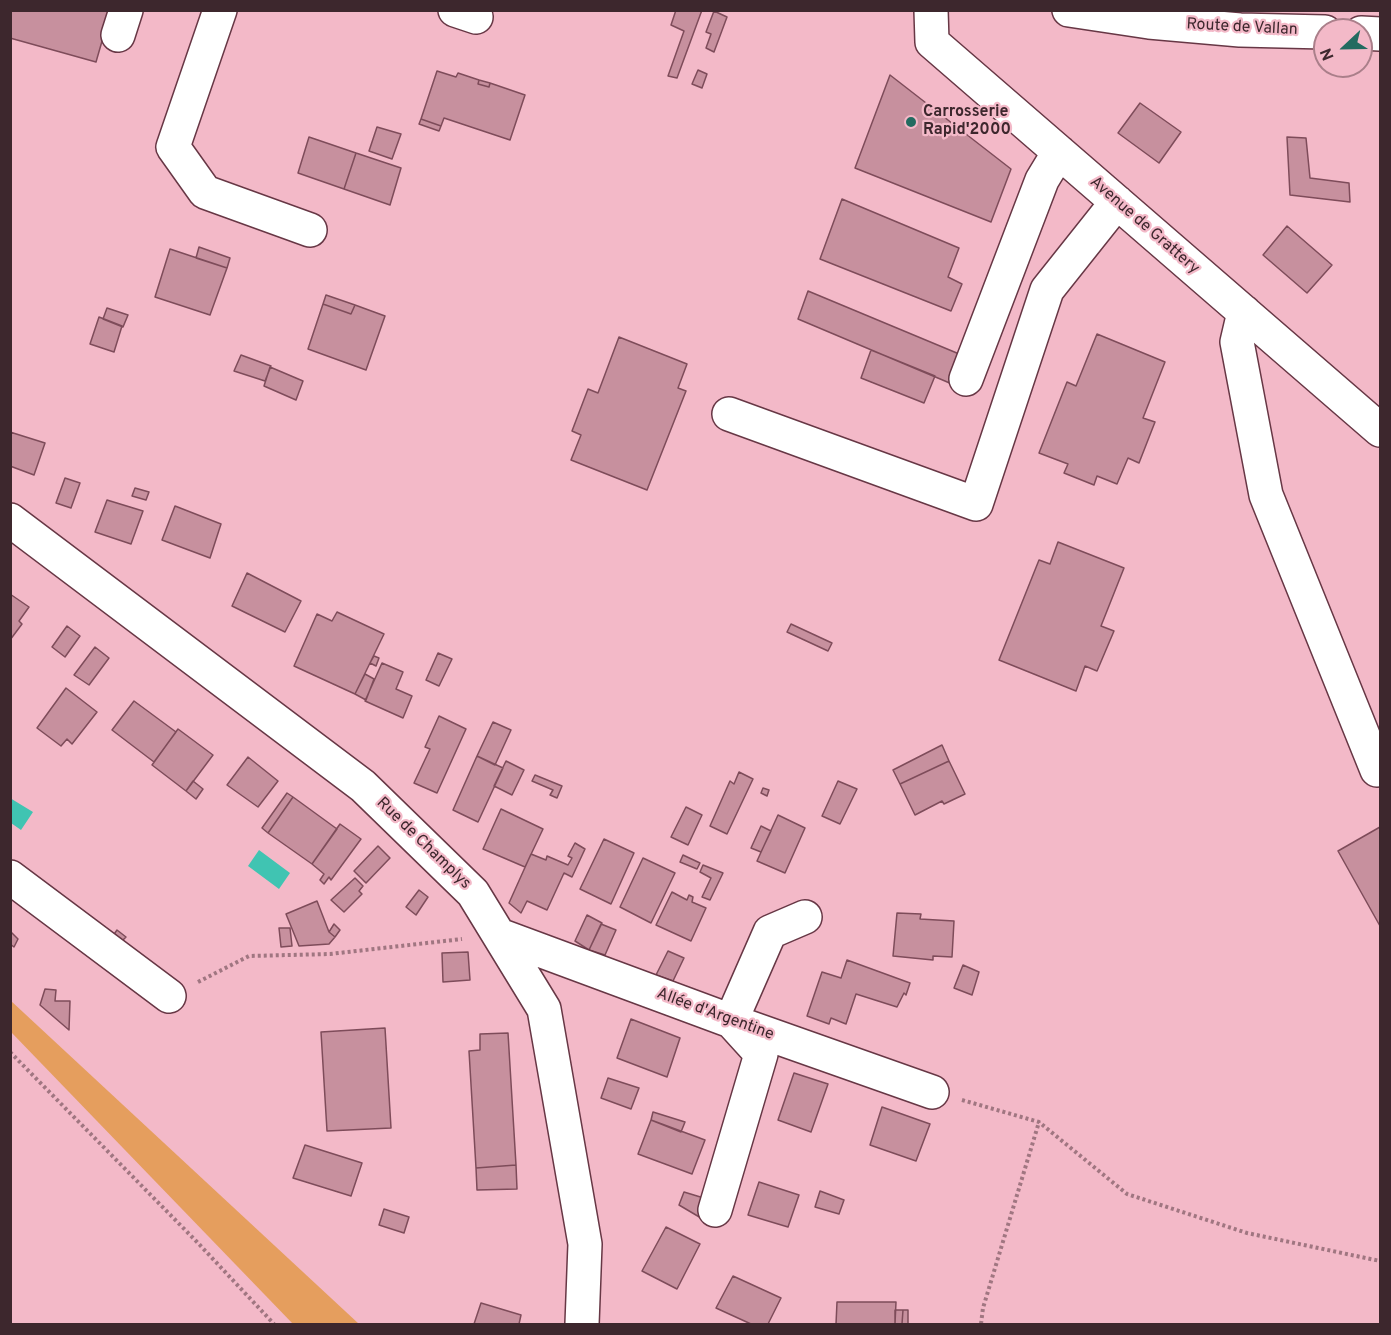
<!DOCTYPE html>
<html>
<head>
<meta charset="utf-8">
<style>
  body { margin:0 }
  #map { position:relative; width:1391px; height:1335px; overflow:hidden; background:#f3b9c8; font-family:Overpass,sans-serif }
  canvas { display:block }
  .frame { position:absolute; inset:0; border:12px solid #3d272d; pointer-events:none }
  .north { position:absolute; left:1313px; top:18px; width:60px; height:60px; box-sizing:border-box; background:#f3b9c8; border:2px solid #aa7f8a; border-radius:50%; rotate:248deg; font-size:16px; font-weight:700; line-height:24px; text-align:center; color:#3d272d }
  .north::after { content:''; display:block; margin:auto; width:21px; height:27px; background:#236b60; clip-path:polygon(50% 0,100% 100%,50% 72%,0 100%) }
</style>
</head>
<body>
<div id="map">
<canvas width="1391" height="1335"></canvas>
<div class="frame"></div>
<div class="north">N</div>
</div>
<script>
const ctx = document.querySelector('canvas').getContext('2d');
ctx.lineJoin = 'round';
function paint(path, color) { ctx.fillStyle = color; ctx.fill(path, 'evenodd'); }
function stroke(path, color, width, dash) { ctx.strokeStyle = color; ctx.lineWidth = width; ctx.lineCap = dash ? 'butt' : 'round'; ctx.setLineDash(dash || []); ctx.stroke(path); }
function drawText(font, color, halo, rows, align = 'center') {
  ctx.font = font + ' Overpass,sans-serif'; ctx.lineWidth = 4.5; ctx.setLineDash([]); ctx.textBaseline = 'middle'; ctx.strokeStyle = halo; ctx.fillStyle = color; for (const [text, x, y, turn = 0] of rows) {
    ctx.save(); ctx.translate(x, y); ctx.rotate((+turn || 0) * Math.PI / 180); ctx.textAlign = isNaN(turn) ? turn : align; if (halo) ctx.strokeText(text, 0, 0); ctx.fillText(text, 0, 0); ctx.restore();
  }
}
paint(new Path2D(`
  M 10,1000 L 359,1324 L 293,1324 L 11,1032 Z`), '#e59e5e');
paint(new Path2D(`
  M 10,798 L 33,812 L 21,830 L 11,823 Z
  M 259,850 L 290,873 L 279,889 L 248,866 Z`), '#40c4b2');
const building = new Path2D(`
  M 10,10 L 111,10 L 96,62 L 10,38 Z
  M 702,10 L 677,78 L 668,76 L 684,31 L 671,25 L 676,10 Z
  M 714,11 L 727,17 L 714,52 L 706,48 L 711,34 L 706,32 Z
  M 698,70 L 707,74 L 702,88 L 692,84 Z
  M 437,71 L 456,77 L 458,73 L 479,80 L 478,84 L 489,87 L 490,83 L 525,95 L 510,140 L 444,118 L 441,126 L 421,119 Z
  M 890,75 L 1011,169 L 991,222 L 855,168 Z
  M 479,80 L 490,83 L 489,87 L 478,84 Z
  M 1140,103 L 1181,132 L 1159,163 L 1118,133 Z
  M 421,119 L 441,126 L 439,131 L 419,124 Z
  M 377,127 L 401,134 L 392,159 L 369,151 Z
  M 309,137 L 356,153 L 344,189 L 298,173 Z
  M 1287,137 L 1306,138 L 1310,178 L 1349,183 L 1350,202 L 1290,195 Z
  M 356,153 L 401,168 L 390,205 L 344,189 Z
  M 842,199 L 959,248 L 948,277 L 962,284 L 951,311 L 820,259 Z
  M 1287,226 L 1332,265 L 1307,293 L 1263,255 Z
  M 199,247 L 230,258 L 227,268 L 196,258 Z
  M 170,249 L 227,268 L 210,315 L 155,297 Z
  M 808,291 L 964,356 L 952,384 L 798,319 Z
  M 326,295 L 355,305 L 351,314 L 323,304 Z
  M 323,304 L 351,314 L 355,305 L 385,316 L 366,370 L 308,349 Z
  M 107,308 L 128,315 L 123,327 L 103,319 Z
  M 99,317 L 122,326 L 114,352 L 90,344 Z
  M 1097,334 L 1165,362 L 1143,418 L 1155,422 L 1139,463 L 1128,458 L 1117,484 L 1097,476 L 1094,485 L 1064,473 L 1068,464 L 1039,453 L 1067,382 L 1076,386 Z
  M 619,337 L 687,364 L 678,388 L 686,391 L 647,490 L 571,460 L 581,435 L 572,431 L 588,389 L 598,393 Z
  M 871,350 L 935,376 L 924,403 L 861,378 Z
  M 241,355 L 271,366 L 265,381 L 234,371 Z
  M 270,367 L 303,381 L 296,400 L 264,386 Z
  M 10,432 L 45,443 L 34,475 L 10,466 Z
  M 65,478 L 80,483 L 71,508 L 56,503 Z
  M 135,488 L 149,492 L 146,500 L 132,496 Z
  M 107,500 L 143,511 L 131,544 L 95,532 Z
  M 175,506 L 221,524 L 210,558 L 162,540 Z
  M 1058,542 L 1124,568 L 1101,626 L 1114,631 L 1097,671 L 1085,666 L 1076,691 L 999,660 L 1039,560 L 1050,564 Z
  M 247,573 L 301,601 L 285,632 L 232,606 Z
  M 10,594 L 29,607 L 19,621 L 22,624 L 10,640 Z
  M 337,612 L 384,634 L 355,694 L 294,666 L 317,614 L 332,621 Z
  M 791,624 L 832,643 L 828,651 L 787,632 Z
  M 67,626 L 80,636 L 65,657 L 52,647 Z
  M 95,647 L 109,658 L 89,685 L 74,675 Z
  M 438,653 L 452,659 L 439,686 L 426,680 Z
  M 374,656 L 379,658 L 376,666 L 370,663 Z
  M 382,663 L 403,672 L 396,689 L 412,696 L 403,718 L 365,701 Z
  M 365,674 L 374,679 L 366,700 L 355,694 Z
  M 66,688 L 97,712 L 72,744 L 67,739 L 61,746 L 37,728 Z
  M 134,701 L 176,732 L 154,762 L 112,730 Z
  M 439,716 L 466,729 L 437,793 L 414,783 L 430,749 L 425,747 Z
  M 493,722 L 511,730 L 495,765 L 477,756 Z
  M 178,729 L 213,755 L 186,791 L 152,765 Z
  M 942,745 L 949,761 L 900,784 L 893,770 Z
  M 477,756 L 503,768 L 478,822 L 453,810 Z
  M 248,757 L 278,781 L 258,807 L 227,785 Z
  M 506,761 L 524,770 L 512,795 L 494,786 Z
  M 949,761 L 965,794 L 944,804 L 942,801 L 915,815 L 900,784 Z
  M 739,772 L 753,779 L 727,834 L 710,826 L 730,781 L 734,784 Z
  M 535,775 L 562,786 L 557,798 L 550,795 L 553,790 L 532,781 Z
  M 193,781 L 203,789 L 196,799 L 186,791 Z
  M 838,781 L 857,789 L 840,824 L 822,816 Z
  M 763,788 L 769,790 L 767,796 L 761,793 Z
  M 287,793 L 293,797 L 268,833 L 262,828 Z
  M 293,797 L 337,829 L 312,864 L 268,833 Z
  M 686,807 L 702,815 L 688,845 L 671,837 Z
  M 501,809 L 543,829 L 525,867 L 483,849 Z
  M 778,815 L 805,828 L 785,873 L 757,861 Z
  M 340,824 L 361,839 L 331,880 L 329,877 L 324,884 L 320,880 L 324,874 L 312,864 Z
  M 761,826 L 771,831 L 761,852 L 751,848 Z
  M 1380,827 L 1380,926 L 1338,851 Z
  M 604,839 L 634,853 L 611,904 L 580,889 Z
  M 575,843 L 585,849 L 572,877 L 564,873 L 547,910 L 527,901 L 521,913 L 509,903 L 531,854 L 546,860 L 547,856 L 568,865 L 572,858 L 568,856 Z
  M 378,846 L 390,858 L 366,883 L 354,871 Z
  M 683,855 L 700,863 L 697,869 L 680,862 Z
  M 643,858 L 675,873 L 651,923 L 620,907 Z
  M 703,865 L 723,873 L 710,900 L 702,897 L 711,878 L 700,872 Z
  M 355,878 L 363,886 L 359,891 L 362,894 L 344,912 L 331,900 Z
  M 419,890 L 428,897 L 416,915 L 406,907 Z
  M 672,892 L 687,900 L 689,895 L 693,897 L 692,902 L 706,908 L 691,941 L 656,925 Z
  M 317,901 L 329,932 L 335,937 L 329,944 L 299,946 L 286,914 Z
  M 897,913 L 921,914 L 920,919 L 954,921 L 952,957 L 933,956 L 933,960 L 893,956 Z
  M 587,915 L 602,923 L 589,950 L 575,941 Z
  M 334,924 L 340,930 L 335,937 L 329,932 Z
  M 601,924 L 616,930 L 605,955 L 589,950 Z
  M 279,928 L 290,928 L 292,946 L 281,947 Z
  M 117,930 L 126,937 L 117,946 L 110,940 Z
  M 10,931 L 18,939 L 14,947 L 10,944 Z
  M 668,951 L 684,958 L 673,981 L 656,975 Z
  M 468,952 L 470,980 L 443,982 L 442,953 Z
  M 847,960 L 910,983 L 906,995 L 904,993 L 897,1007 L 856,994 L 846,1024 L 831,1018 L 829,1024 L 807,1016 L 822,972 L 841,978 Z
  M 963,965 L 979,972 L 972,995 L 954,988 Z
  M 45,989 L 56,990 L 55,1001 L 70,1001 L 69,1030 L 40,1005 Z
  M 631,1019 L 680,1038 L 667,1077 L 617,1058 Z
  M 385,1028 L 391,1128 L 327,1131 L 321,1032 Z
  M 508,1033 L 516,1165 L 476,1168 L 469,1051 L 480,1050 L 480,1034 Z
  M 794,1073 L 828,1084 L 811,1132 L 778,1120 Z
  M 608,1078 L 639,1088 L 631,1109 L 601,1098 Z
  M 882,1107 L 930,1124 L 916,1161 L 870,1145 Z
  M 653,1112 L 685,1122 L 681,1132 L 651,1120 Z
  M 651,1120 L 705,1140 L 692,1174 L 638,1154 Z
  M 305,1145 L 362,1163 L 351,1196 L 293,1178 Z
  M 516,1165 L 517,1189 L 477,1190 L 476,1168 Z
  M 759,1182 L 799,1195 L 788,1227 L 748,1215 Z
  M 820,1191 L 844,1200 L 839,1214 L 815,1207 Z
  M 684,1192 L 707,1199 L 701,1218 L 679,1205 Z
  M 384,1209 L 409,1217 L 404,1233 L 379,1225 Z
  M 666,1227 L 700,1244 L 677,1289 L 642,1271 Z
  M 733,1276 L 781,1298 L 768,1324 L 751,1324 L 716,1308 Z
  M 837,1302 L 896,1302 L 895,1324 L 836,1324 Z
  M 481,1303 L 521,1315 L 519,1324 L 474,1324 Z
  M 895,1310 L 903,1310 L 902,1324 L 895,1324 Z
  M 903,1310 L 908,1310 L 908,1324 L 902,1324 Z`);
paint(building, '#c7909e');
stroke(building, '#7e4c5a', 1.5);
const minor = new Path2D(`
  M 220,10 L 173,147 L 205,192 L 310,230
  M 455,10 L 476,17
  M 931,10 L 932,42 L 1380,430
  M 118,35 L 126,10
  M 1244,312 L 1237,342 L 1266,495 L 1377,770
  M 966,379 L 1042,180 L 1059,152
  M 729,414 L 976,504 L 1047,290 L 1117,202
  M 10,520 L 363,786 L 473,893 L 544,1009 L 585,1244 L 582,1324
  M 10,877 L 169,996
  M 499,935 L 731,1021 L 932,1092
  M 715,1210 L 761,1054 L 731,1021 L 770,932 L 805,917`);
const major = new Path2D(`
  M 1069,10 L 1149,22 L 1240,30 L 1325,32
  M 1361,33 L 1380,34`);
stroke(minor, '#673745', 36);
stroke(major, '#673745', 36);
stroke(new Path2D(`
  M 198,982 L 249,956 L 330,954 L 462,939
  M 10,1052 L 197,1242 L 274,1324
  M 962,1100 L 1039,1122 L 1127,1194 L 1247,1233 L 1380,1261
  M 981,1324 L 983,1308 L 1039,1122`), '#a07681', 4, [3, 3]);
stroke(minor, '#fff', 33);
stroke(major, '#fff', 33);
for (const [x, y, r, color] of [
  [911,122,6,"#236b60"]
]) { const dot = new Path2D(); dot.arc(x, y, r, 0, 2 * Math.PI); ctx.fillStyle = color; ctx.fill(dot); stroke(dot, '#f3b9c8', 2); }
drawText('16px', '#3d272d', '#f3b9c8', [
  ["Route de Vallan",1242,28,3],
  ["Avenue de Grattery",1144,226,41],
  ["Rue de Champlys",423,844,44],
  ["Allée d'Argentine",715,1015,20]
]);
drawText('bold 16px', '#3d272d', '#f3b9c8', [
  ["Carrosserie",923,113],
  ["Rapid'2000",923,131]
], 'left');
</script>
</body>
</html>
